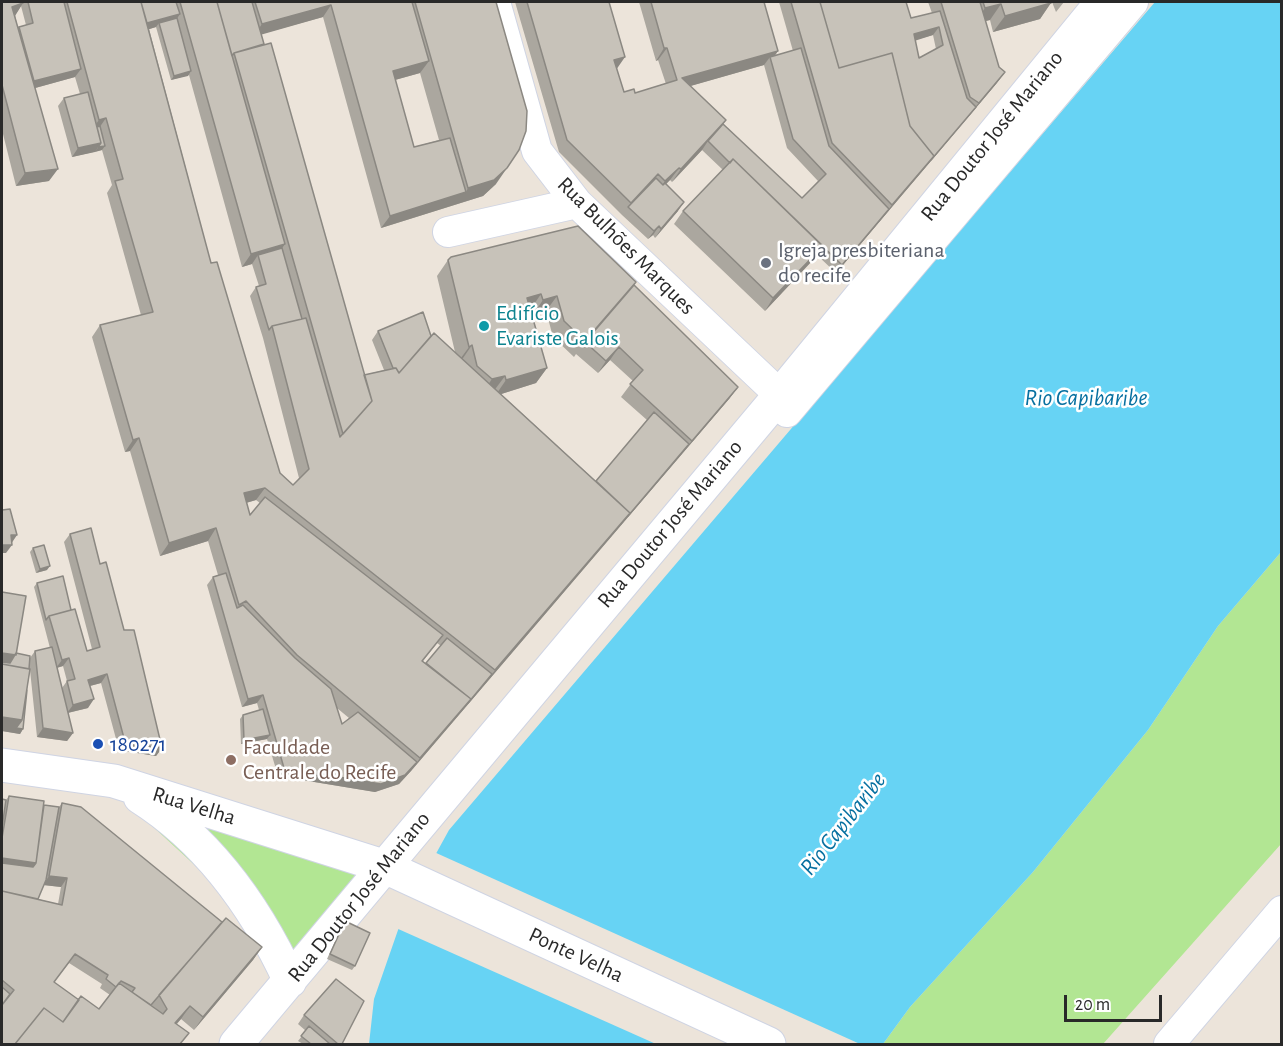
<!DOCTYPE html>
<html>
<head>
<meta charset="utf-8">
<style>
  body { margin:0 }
  #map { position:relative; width:1283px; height:1046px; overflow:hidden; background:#ece4da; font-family:"Alegreya Sans",sans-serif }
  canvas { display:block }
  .frame { position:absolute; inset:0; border:3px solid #292929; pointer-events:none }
  .scale { position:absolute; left:1064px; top:995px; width:98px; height:27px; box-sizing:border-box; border:3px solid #292929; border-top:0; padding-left:8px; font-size:18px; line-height:21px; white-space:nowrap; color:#292929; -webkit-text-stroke:4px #fff; paint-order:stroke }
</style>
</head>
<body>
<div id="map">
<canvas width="1283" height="1046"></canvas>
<div class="frame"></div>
<div class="scale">20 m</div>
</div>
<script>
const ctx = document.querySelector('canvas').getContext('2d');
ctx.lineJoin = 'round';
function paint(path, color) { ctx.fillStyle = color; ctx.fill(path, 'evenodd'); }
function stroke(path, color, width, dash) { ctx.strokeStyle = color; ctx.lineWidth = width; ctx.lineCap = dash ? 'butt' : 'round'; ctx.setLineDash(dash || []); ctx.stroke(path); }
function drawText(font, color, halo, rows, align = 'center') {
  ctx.font = font + ' "Alegreya Sans",sans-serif'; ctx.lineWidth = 5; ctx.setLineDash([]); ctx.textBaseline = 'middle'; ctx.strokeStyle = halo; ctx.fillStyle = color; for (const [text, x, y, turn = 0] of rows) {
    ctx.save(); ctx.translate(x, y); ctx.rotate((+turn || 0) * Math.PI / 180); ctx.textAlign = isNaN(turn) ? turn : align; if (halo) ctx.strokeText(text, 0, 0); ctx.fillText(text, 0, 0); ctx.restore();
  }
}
paint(new Path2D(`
  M 1281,552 L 1281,844 L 1103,1044 L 883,1044 L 910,1007 L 1033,872 L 1148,730 L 1218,626 Z
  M 112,789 L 383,866 L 302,964 Z`), '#b2e693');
paint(new Path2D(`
  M 1155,2 L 1281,2 L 1281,552 L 1218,626 L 1148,730 L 1033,872 L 910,1007 L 883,1044 L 369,1044 L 374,999 L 405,910 L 449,830 Z`), '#67d3f4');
paint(new Path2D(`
  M 434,852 L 860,1044 L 656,1044 L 396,928 L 403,909 Z`), '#ece4da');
const street = new Path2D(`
  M 495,2 L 537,151 L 577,203 L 780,395
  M 448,232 L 577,203
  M 787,412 L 1133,2
  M 1169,1044 L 1282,911`);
const secondary = new Path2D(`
  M 2,765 L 114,781 L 383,866 L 769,1044
  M 140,797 C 209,841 256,907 290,981
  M 236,1044 L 780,395 L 1102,2`);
stroke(street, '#cfd4e3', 32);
stroke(secondary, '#cfd4e3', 35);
stroke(street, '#fff', 30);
stroke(secondary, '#fff', 33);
paint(new Path2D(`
  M 2,2 L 496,2 L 496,184 L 483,196 L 381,228 L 323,17 L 261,34 L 364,375 L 384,370 L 372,340 L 378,331 L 431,336 L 455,352 L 437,276 L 448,260 L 634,285 L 738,387 L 729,399 L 411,771 L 399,784 L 375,792 L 278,776 L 267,739 L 241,744 L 240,719 L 243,715 L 259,710 L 257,703 L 242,707 L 207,585 L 213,577 L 218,575 L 208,541 L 160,556 L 130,451 L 125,452 L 92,337 L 100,325 L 141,315 L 107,193 L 112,185 L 102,150 L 72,157 L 58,106 L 64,98 L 80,94 L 75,77 L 35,88 L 49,181 L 16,186 L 2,130 ZM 21,6 L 26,25 L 18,28 L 15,15 ZM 156,27 L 171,80 L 189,75 L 242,267 L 252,264 L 259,286 L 256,287 L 250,296 L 263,338 L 299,478 L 293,485 L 280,473 L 211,263 L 149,29 ZM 420,73 L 439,140 L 414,147 L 395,80 ZM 546,311 L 553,337 L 574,357 L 576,354 L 598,373 L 610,360 L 633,381 L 621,397 L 647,420 L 596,481 L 501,394 L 536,383 L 547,368 L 532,315 ZM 256,500 L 260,503 L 250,515 L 246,503 ZM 437,643 L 441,646 L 426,663 L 423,661 ZM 337,708 L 349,718 L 342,724 Z
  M 515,2 L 609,2 L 617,69 L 624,92 L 635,93 L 666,84 L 658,60 L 656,61 L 639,2 L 764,2 L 778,51 L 775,55 L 793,51 L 779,2 L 906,2 L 911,18 L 932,13 L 928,2 L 1052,2 L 1051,2 L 1040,19 L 993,32 L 990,20 L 985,21 L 999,67 L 1005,72 L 996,84 L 836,273 L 817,255 L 765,311 L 674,224 L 683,211 L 723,170 L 702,150 L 672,182 L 670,180 L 666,184 L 678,211 L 655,238 L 653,235 L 648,239 L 622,215 L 559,152 ZM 933,35 L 936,49 L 919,58 L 915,40 ZM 764,65 L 787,148 L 818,181 L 802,198 L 723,124 L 726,120 L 690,86 Z
  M 1052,2 L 1064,2 L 1056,12 Z
  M 70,534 L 100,564 L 124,630 L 162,748 L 156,756 L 119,750 L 101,683 L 90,686 L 88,708 L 68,713 L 73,733 L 67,741 L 37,737 L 30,670 L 27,690 L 23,729 L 20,734 L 2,731 L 2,592 L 16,653 L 30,658 L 35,651 L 50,648 L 34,587 L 37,583 L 71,610 L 87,651 L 92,649 L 64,542 ZM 63,666 L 67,681 L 62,688 L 57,668 Z
  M 33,548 L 47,570 L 36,573 L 30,552 Z
  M 9,796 L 44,805 L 59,807 L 62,803 L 222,922 L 262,947 L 253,960 L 194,1030 L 181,1019 L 177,1024 L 2,1044 L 2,799 L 6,800 ZM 44,885 L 61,887 L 58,904 L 38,899 ZM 69,963 L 102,984 L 100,988 L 110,995 L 99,1009 L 79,1000 L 54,982 Z
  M 345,921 L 355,966 L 352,970 L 327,959 L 342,926 Z
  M 304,1015 L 342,1044 L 303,1044 L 298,1041 L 306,1031 L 298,1024 Z`), '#aba79f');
paint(new Path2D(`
  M 1041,2 L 1052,2 L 1037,7 L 1051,3 L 1040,19 L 993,32 L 1005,16 Z
  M 23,3 L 15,16 L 12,7 Z
  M 1001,4 L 990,20 L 974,24 L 985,8 Z
  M 331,5 L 323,17 L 253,37 L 262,24 Z
  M 180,14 L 174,23 L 159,23 L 156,27 L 137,33 L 143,24 Z
  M 939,27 L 933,35 L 908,43 L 914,34 Z
  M 664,48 L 667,48 L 658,60 L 656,61 Z
  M 778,51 L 771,61 L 770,57 L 764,65 L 673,91 L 682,78 Z
  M 625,57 L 616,70 L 614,60 Z
  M 429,61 L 420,73 L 384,83 L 393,71 Z
  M 81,69 L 75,77 L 28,90 L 34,81 Z
  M 191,71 L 188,76 L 171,80 L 174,76 Z
  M 1005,72 L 996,84 L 970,115 L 836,273 L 842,265 L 892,205 Z
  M 106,118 L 97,131 L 93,128 L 99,120 Z
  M 726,120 L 717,133 L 708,141 L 702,150 L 672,182 L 681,169 Z
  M 101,143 L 95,152 L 72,157 L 78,148 Z
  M 105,146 L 102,150 L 95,152 L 98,147 Z
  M 507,168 L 496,184 L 483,196 L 381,228 L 390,216 L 466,192 L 468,188 Z
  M 679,168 L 670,180 L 657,193 L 665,181 Z
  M 58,169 L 49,181 L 16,186 L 25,173 Z
  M 684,202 L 678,211 L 655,238 L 661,229 Z
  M 659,226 L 653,235 L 648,239 L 654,231 Z
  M 285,244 L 276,257 L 258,255 L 252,264 L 242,267 L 251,254 Z
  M 823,246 L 814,259 L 765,311 L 773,298 Z
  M 541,294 L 530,310 L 527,298 Z
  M 557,296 L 546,311 L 532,316 L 543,300 Z
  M 472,345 L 461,361 L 458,362 L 469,347 Z
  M 619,347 L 610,360 L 598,373 L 606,361 Z
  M 547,368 L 536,383 L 495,396 L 506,380 Z
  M 505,376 L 493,392 L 481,395 L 492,379 Z
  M 738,387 L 729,399 L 411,771 L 420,758 Z
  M 139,438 L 130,451 L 125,452 L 133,440 Z
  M 265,488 L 256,500 L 235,506 L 244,493 Z
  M 216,528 L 208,541 L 160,556 L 169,543 Z
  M 11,535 L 17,535 L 11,544 Z
  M 2,545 L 12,545 L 6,553 L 2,553 Z
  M 50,566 L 47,570 L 36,573 L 40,569 Z
  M 2,653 L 16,655 L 7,668 L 2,667 Z
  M 69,658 L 63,666 L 56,668 L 62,660 Z
  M 107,674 L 101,683 L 82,688 L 88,680 Z
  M 263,695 L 257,703 L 242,707 L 248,699 Z
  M 94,699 L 88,708 L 67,713 L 73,705 Z
  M 2,717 L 22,720 L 23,729 L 20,734 L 2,731 Z
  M 43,728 L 73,733 L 67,741 L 37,737 Z
  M 270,735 L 267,739 L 241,744 L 244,740 Z
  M 125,742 L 162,748 L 156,756 L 119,750 Z
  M 417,762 L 411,771 L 399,784 L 375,792 L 278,776 L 284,768 Z
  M 2,858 L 36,863 L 30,872 L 2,867 Z
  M 49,876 L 67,878 L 61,887 L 43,885 Z
  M 262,947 L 253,960 L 194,1030 L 203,1017 Z
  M 190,1006 L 181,1019 L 166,1035 L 175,1023 Z`), '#8b8882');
const building = new Path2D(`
  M 2,2 L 23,2 L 23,3 L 12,7 L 58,169 L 25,173 L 2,85 Z
  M 28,2 L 64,2 L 81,69 L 34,81 L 19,27 L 33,23 Z
  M 67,2 L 141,2 L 211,263 L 217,262 L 280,473 L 293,485 L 309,469 L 272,326 L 306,318 L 340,437 L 372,401 L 364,375 L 396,368 L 399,373 L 434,333 L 630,513 L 495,670 L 265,488 L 244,493 L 250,515 L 265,497 L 443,635 L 422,661 L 471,699 L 420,758 L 297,655 L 246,601 L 239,605 L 216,528 L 169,543 L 139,438 L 133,440 L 100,325 L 153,312 L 115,181 L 123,179 L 106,118 L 99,120 Z
  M 141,2 L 176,2 L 180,14 L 147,23 Z
  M 180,2 L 217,2 L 285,244 L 251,254 Z
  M 217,2 L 252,2 L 264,44 L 234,53 L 232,56 Z
  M 255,2 L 412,2 L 429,61 L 393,71 L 414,147 L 450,138 L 466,192 L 390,216 L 331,5 L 262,24 Z
  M 415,2 L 496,2 L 527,111 L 526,131 L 519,150 L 507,168 L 494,180 L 468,188 Z
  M 527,2 L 609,2 L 625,57 L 614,60 L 624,92 L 634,89 L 635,93 L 677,80 L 667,48 L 664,48 L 651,2 L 764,2 L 778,51 L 682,78 L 726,120 L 681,169 L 679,168 L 665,181 L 658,174 L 631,203 L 567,140 Z
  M 791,2 L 820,2 L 839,68 L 892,53 L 910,126 L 934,156 L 892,205 L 832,143 Z
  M 820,2 L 906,2 L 911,18 L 940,11 L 967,98 L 976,107 L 931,160 L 934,156 L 910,126 L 892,53 L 839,68 ZM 939,27 L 943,45 L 919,58 L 914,34 Z
  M 941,2 L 980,2 L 999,67 L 1005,72 L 979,103 L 970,97 Z
  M 983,2 L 1051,2 L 1051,3 L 1005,16 L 1001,4 L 985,8 Z
  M 177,18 L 191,71 L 174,76 L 159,23 Z
  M 271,43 L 372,401 L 343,434 L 234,53 Z
  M 801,48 L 829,146 L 889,209 L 842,265 L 733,159 L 730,163 L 708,141 L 723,124 L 802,198 L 826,174 L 793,139 L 770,57 Z
  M 88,92 L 101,143 L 78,148 L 64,98 Z
  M 100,126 L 105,146 L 98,147 L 101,143 L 97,127 Z
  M 733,159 L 823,246 L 773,298 L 683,211 Z
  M 656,178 L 663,185 L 665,183 L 684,202 L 661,229 L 659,226 L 654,231 L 628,207 Z
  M 578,226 L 636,282 L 585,341 L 564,321 L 557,296 L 543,300 L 541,294 L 527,298 L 547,368 L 506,380 L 505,376 L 492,379 L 477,366 L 472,345 L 469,347 L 448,260 L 451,257 Z
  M 282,248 L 302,319 L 272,326 L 269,330 L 256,287 L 266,284 L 258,255 Z
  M 634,285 L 738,387 L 692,441 L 630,384 L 643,370 L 619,347 L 606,361 L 585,342 Z
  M 423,312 L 431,336 L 399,373 L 396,368 L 393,368 L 378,331 Z
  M 654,412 L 689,444 L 628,516 L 630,513 L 596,481 Z
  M 10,509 L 17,535 L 11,535 L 12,545 L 2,545 L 2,510 Z
  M 91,528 L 100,564 L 106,562 L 124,630 L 134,630 L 162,748 L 125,742 L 107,674 L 88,680 L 94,699 L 73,705 L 67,681 L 75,679 L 69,658 L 62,660 L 49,616 L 75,609 L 87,651 L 100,647 L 70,534 Z
  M 44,545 L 50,566 L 40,569 L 33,548 Z
  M 226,573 L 237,608 L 243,605 L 295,658 L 331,689 L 342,724 L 358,712 L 417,762 L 405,775 L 381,784 L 284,768 L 263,695 L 248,699 L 213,577 Z
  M 63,576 L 71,610 L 49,616 L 46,620 L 37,583 Z
  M 2,592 L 26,596 L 16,655 L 2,653 Z
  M 447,638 L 492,674 L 468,703 L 471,699 L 426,663 Z
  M 52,647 L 73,733 L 43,728 L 35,651 Z
  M 16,653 L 30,656 L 29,669 L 2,664 L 2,662 L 10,663 Z
  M 2,664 L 30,669 L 22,720 L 2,717 Z
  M 27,690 L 23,729 L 16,728 L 22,720 Z
  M 263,709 L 270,735 L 244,740 L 243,715 Z
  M 9,796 L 44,801 L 36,863 L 2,858 L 2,838 Z
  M 2,799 L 6,800 L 2,827 Z
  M 62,803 L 81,807 L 222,922 L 151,1005 L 132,992 L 135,988 L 121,981 L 116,987 L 106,979 L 108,975 L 75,954 L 54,982 L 79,1000 L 63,1022 L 44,1008 L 15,1044 L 2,1044 L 2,1005 L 14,990 L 2,980 L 2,891 L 62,905 L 67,878 L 49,876 Z
  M 44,805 L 59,807 L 46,880 L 38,899 L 2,891 L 2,863 L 33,867 L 36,863 Z
  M 226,918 L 262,947 L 203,1017 L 190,1006 L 175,1023 L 189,1033 L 180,1044 L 15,1044 L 44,1008 L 63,1022 L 81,996 L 99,1009 L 119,983 L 163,1014 L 167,1009 L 159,995 Z
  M 345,921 L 370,933 L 355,966 L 330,954 Z
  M 336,979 L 364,1001 L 342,1044 L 338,1044 L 304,1015 Z
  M 2,987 L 10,994 L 2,1005 Z
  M 309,1026 L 330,1044 L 311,1044 L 301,1036 Z`);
paint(building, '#c7c2b9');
stroke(building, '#8b8882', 1.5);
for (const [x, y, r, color] of [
  [766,263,6,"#6b7280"],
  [484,326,6,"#0f9aa8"],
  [98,744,6,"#1a4fb4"],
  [231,760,6,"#8d6e63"]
]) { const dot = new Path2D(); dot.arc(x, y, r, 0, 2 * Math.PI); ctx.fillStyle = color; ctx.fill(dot); stroke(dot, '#fff', 2); }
drawText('22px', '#292929', '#fff', [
  ["Rua Doutor José Mariano",992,136,-51],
  ["Rua Bulhões Marques",626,246,45],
  ["Rua Doutor José Mariano",670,524,-50],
  ["Rua Velha",194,806,17],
  ["Rua Doutor José Mariano",359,897,-51],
  ["Ponte Velha",576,955,25]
]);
drawText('22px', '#5b616d', '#fff', [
  ["Igreja presbiteriana",778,250],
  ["do recife",778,275]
], 'left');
drawText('22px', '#0d838f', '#fff', [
  ["Edifício",496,313],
  ["Evariste Galois",496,338]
], 'left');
drawText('22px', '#164399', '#fff', [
  ["180271",110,744]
], 'left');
drawText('22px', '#785e54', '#fff', [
  ["Faculdade",243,747],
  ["Centrale do Recife",243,772]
], 'left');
drawText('italic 24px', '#0770a0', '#fff', [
  ["Rio Capibaribe",1086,398],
  ["Rio Capibaribe",843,824,-52]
]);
</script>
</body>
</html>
